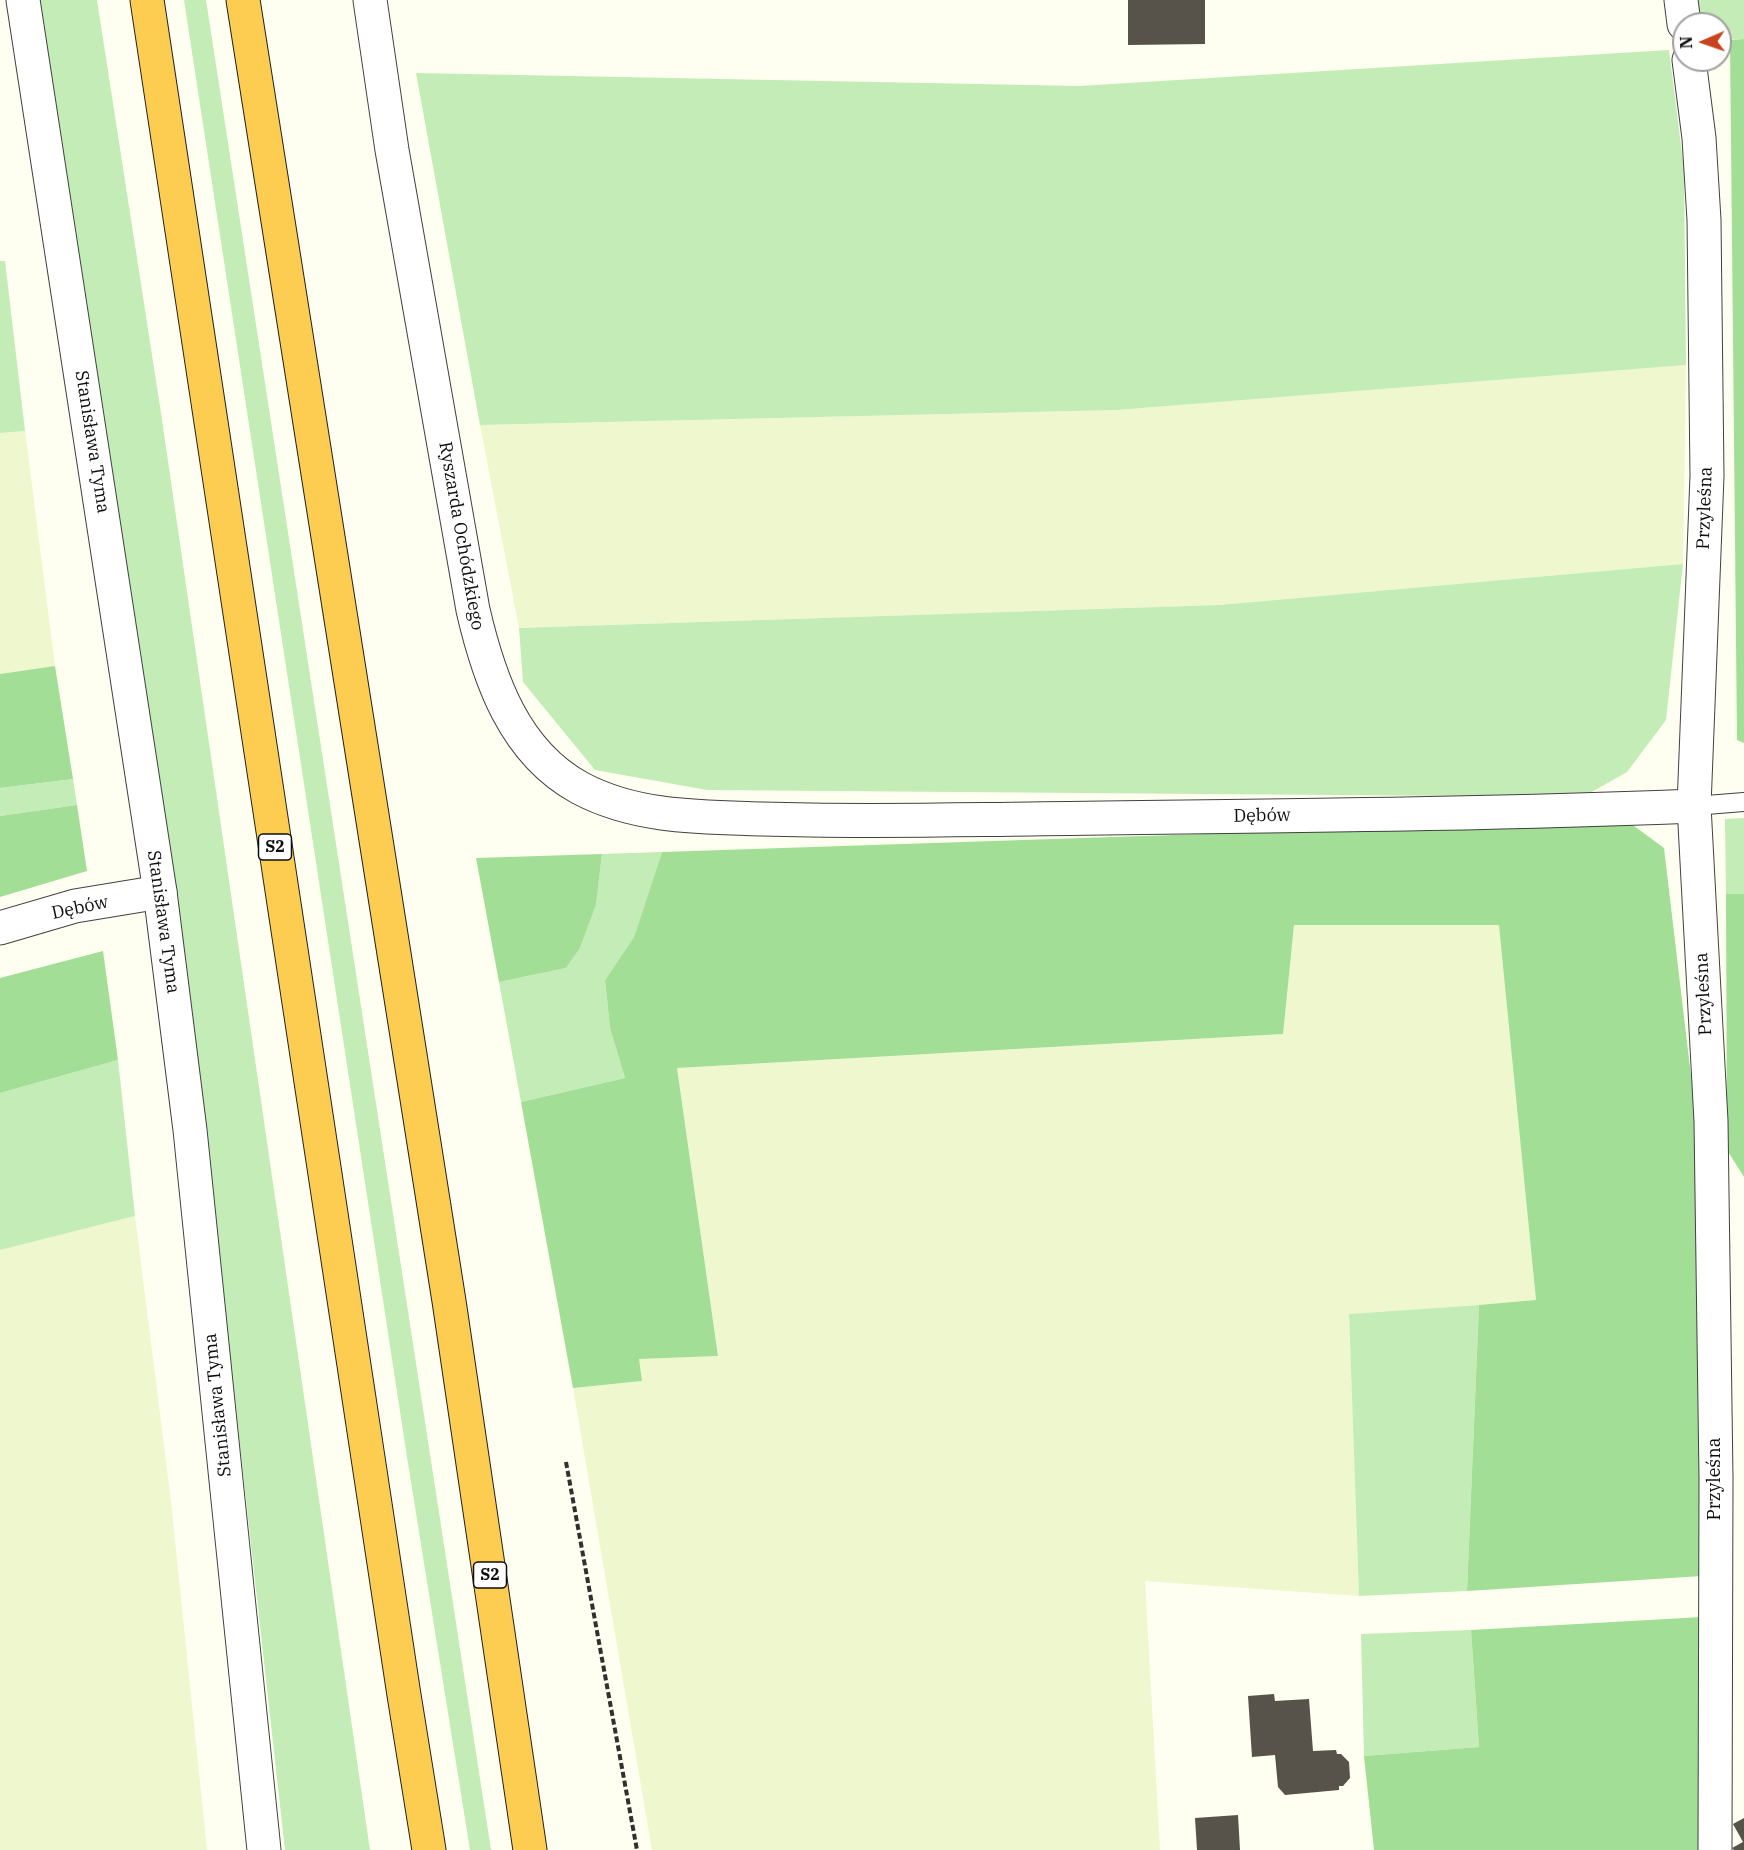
<!DOCTYPE html>
<html>
<head>
<meta charset="utf-8">
<style>
  body { margin:0 }
  #map { position:relative; width:1744px; height:1850px; overflow:hidden; background:#fefff0; font-family:"IBM Plex Serif",serif }
  canvas { display:block }
  .north { position:absolute; left:1672px; top:12px; width:60px; height:60px; box-sizing:border-box; background:#fff; border:2px solid #9f9f9f; border-radius:50%; rotate:268deg; font-size:16px; font-weight:700; line-height:24px; text-align:center; color:#0e0e0e }
  .north::after { content:''; display:block; margin:auto; width:21px; height:27px; background:#c7441e; clip-path:polygon(50% 0,100% 100%,50% 72%,0 100%) }
</style>
</head>
<body>
<div id="map">
<canvas width="1744" height="1850"></canvas>
<div class="north">N</div>
</div>
<script>
const ctx = document.querySelector('canvas').getContext('2d');
ctx.lineJoin = 'round';
function paint(path, color) { ctx.fillStyle = color; ctx.fill(path, 'evenodd'); }
function stroke(path, color, width, dash) { ctx.strokeStyle = color; ctx.lineWidth = width; ctx.lineCap = dash ? 'butt' : 'round'; ctx.setLineDash(dash || []); ctx.stroke(path); }
function drawText(font, color, halo, rows, align = 'center') {
  ctx.font = font + ' "IBM Plex Serif",serif'; ctx.lineWidth = 6; ctx.setLineDash([]); ctx.textBaseline = 'middle'; ctx.strokeStyle = halo; ctx.fillStyle = color; for (const [text, x, y, turn = 0] of rows) {
    ctx.save(); ctx.translate(x, y); ctx.rotate((+turn || 0) * Math.PI / 180); ctx.textAlign = isNaN(turn) ? turn : align; if (halo) ctx.strokeText(text, 0, 0); ctx.fillText(text, 0, 0); ctx.restore();
  }
}
paint(new Path2D(`
  M 1686,365 L 1683,564 L 1219,605 L 519,628 L 480,425 L 1117,410 Z
  M 25,431 L 55,666 L 0,674 L 0,433 Z
  M 1294,925 L 1500,925 L 1536,1301 L 1349,1314 L 1359,1596 L 1145,1581 L 1160,1850 L 652,1850 L 573,1388 L 642,1381 L 638,1359 L 718,1356 L 677,1068 L 1282,1034 Z
  M 135,1216 L 171,1502 L 207,1850 L 0,1850 L 0,1250 Z`), '#eff7ce');
paint(new Path2D(`
  M 35,0 L 97,0 L 161,413 L 370,1850 L 285,1850 L 187,970 L 149,709 L 68,186 Z
  M 184,0 L 206,0 L 491,1850 L 470,1850 L 407,1457 Z
  M 1698,0 L 1744,0 L 1744,39 L 1720,40 L 1720,24 L 1701,24 Z
  M 1669,50 L 1684,169 L 1686,365 L 1117,410 L 480,425 L 416,73 L 1079,86 Z
  M 0,261 L 5,261 L 25,431 L 0,433 Z
  M 1683,564 L 1666,720 L 1627,772 L 1583,797 L 707,790 L 595,770 L 523,682 L 519,628 L 1219,605 Z
  M 73,779 L 77,805 L 0,816 L 0,788 Z
  M 1744,818 L 1744,894 L 1726,894 L 1725,819 Z
  M 662,852 L 634,937 L 605,980 L 610,1028 L 625,1078 L 521,1102 L 499,982 L 566,968 L 580,948 L 596,905 L 602,854 Z
  M 118,1060 L 135,1216 L 0,1250 L 0,1093 Z
  M 1479,1305 L 1467,1591 L 1359,1596 L 1349,1314 Z
  M 1471,1630 L 1479,1747 L 1364,1756 L 1361,1634 Z`), '#c4ecb7');
paint(new Path2D(`
  M 1744,39 L 1744,743 L 1737,740 L 1730,40 Z
  M 55,666 L 73,779 L 0,788 L 0,674 Z
  M 77,805 L 87,871 L 0,897 L 0,816 Z
  M 1626,820 L 1664,848 L 1697,1127 L 1702,1576 L 1467,1591 L 1479,1305 L 1536,1300 L 1499,925 L 1294,925 L 1283,1034 L 677,1068 L 718,1356 L 639,1359 L 642,1381 L 573,1388 L 521,1102 L 625,1078 L 610,1028 L 605,980 L 634,937 L 662,852 Z
  M 602,854 L 596,905 L 580,948 L 566,968 L 499,982 L 476,858 Z
  M 1726,894 L 1744,894 L 1744,1177 L 1727,1150 Z
  M 103,951 L 118,1060 L 0,1093 L 0,978 Z
  M 1702,1617 L 1704,1850 L 1374,1850 L 1364,1756 L 1479,1747 L 1471,1630 Z`), '#a2de95');
paint(new Path2D(`
  M 1128,0 L 1205,0 L 1205,44 L 1128,45 Z
  M 1274,1694 L 1275,1701 L 1309,1699 L 1313,1751 L 1336,1750 L 1337,1754 L 1341,1754 L 1349,1762 L 1350,1778 L 1343,1786 L 1339,1786 L 1339,1790 L 1285,1795 L 1278,1787 L 1275,1755 L 1252,1757 L 1248,1696 Z
  M 1238,1815 L 1240,1850 L 1197,1850 L 1195,1818 Z
  M 1744,1818 L 1744,1850 L 1734,1850 L 1732,1848 L 1743,1842 L 1733,1824 Z`), '#58534a');
const service = new Path2D(`
  M 1694,806 L 1744,802`);
const minor = new Path2D(`
  M 370,0 L 392,150 L 473,610 C 489,679 514,752 580,788 C 636,818 701,817 763,819 C 852,822 941,820 1031,819 C 1252,816 1473,815 1694,806
  M 1681,0 L 1684,24
  M 1689,60 L 1699,138 L 1704,220 L 1707,476 L 1694,806 L 1711,1121 L 1716,1478 L 1715,1850
  M 0,928 L 75,906 L 160,892`);
const tertiary = new Path2D(`
  M 23,0 L 160,892 L 190,1130 L 264,1850`);
const motorway = new Path2D(`
  M 147,0 L 404,1695 L 429,1850
  M 243,0 L 449,1301 L 530,1850`);
stroke(service, '#414141', 20);
stroke(minor, '#414141', 35);
stroke(tertiary, '#414141', 35);
stroke(motorway, '#1f1f1f', 35);
stroke(new Path2D(`
  M 566,1462 L 637,1850`), '#303030', 4, [6, 3]);
stroke(service, '#fff', 18);
stroke(minor, '#fff', 33);
stroke(tertiary, '#fff', 33);
stroke(motorway, '#fccd51', 33);
for (const [x, y, w] of [
  [275,847,33],
  [490,1575,33]
]) { const box = new Path2D(); box.roundRect(x - w / 2, y - 13, w, 26, 4.5); ctx.fillStyle = '#fff'; ctx.fill(box); stroke(box, '#0e0e0e', 1.5); }
drawText('bold 16px', '#0e0e0e', null, [
  ["S2",275,847],
  ["S2",490,1575]
]);
drawText('18px', '#0e0e0e', '#fff', [
  ["Stanisława Tyma",92,442,81],
  ["Przyleśna",1705,508,-88],
  ["Ryszarda Ochódzkiego",461,536,80],
  ["Dębów",1262,816,-1],
  ["Dębów",80,908,-12],
  ["Stanisława Tyma",163,922,82],
  ["Przyleśna",1704,994,-93],
  ["Stanisława Tyma",218,1405,-96],
  ["Przyleśna",1715,1479,-90]
]);
</script>
</body>
</html>
